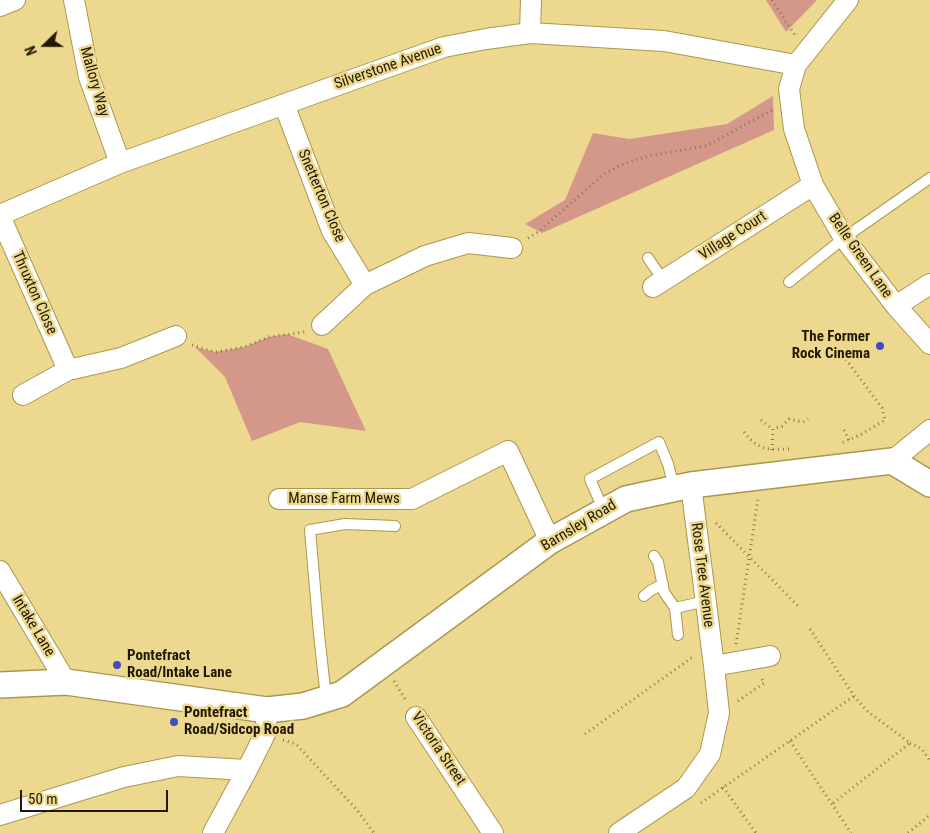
<!DOCTYPE html>
<html>
<head>
<meta charset="utf-8">
<style>
  body { margin:0 }
  #map { position:relative; width:930px; height:833px; overflow:hidden; background:#edd88f; font-family:"Roboto Condensed",sans-serif }
  canvas { display:block }
  .north { position:absolute; left:20px; top:20px; width:50px; height:50px; -webkit-text-stroke:4px #edd88f; paint-order:stroke; rotate:248deg; font-size:14px; font-weight:700; line-height:20px; text-align:center; color:#211900 }
  .north::after { content:''; display:block; margin:auto; width:18px; height:22px; background:#211900; clip-path:polygon(50% 0,100% 100%,50% 72%,0 100%) }
  .scale { position:absolute; left:20px; top:790px; width:148px; height:22px; box-sizing:border-box; border:2px solid #211900; border-top:0; padding-left:6px; font-size:15px; line-height:18px; white-space:nowrap; color:#211900; -webkit-text-stroke:4px #edd88f; paint-order:stroke }
</style>
</head>
<body>
<div id="map">
<canvas width="930" height="833"></canvas>
<div class="north">N</div>
<div class="scale">50 m</div>
</div>
<script>
const ctx = document.querySelector('canvas').getContext('2d');
ctx.lineJoin = 'round';
function paint(path, color) { ctx.fillStyle = color; ctx.fill(path, 'evenodd'); }
function stroke(path, color, width, dash) { ctx.strokeStyle = color; ctx.lineWidth = width; ctx.lineCap = dash ? 'butt' : 'round'; ctx.setLineDash(dash || []); ctx.stroke(path); }
function drawText(font, color, halo, rows, align = 'center') {
  ctx.font = font + ' "Roboto Condensed",sans-serif'; ctx.lineWidth = 5; ctx.setLineDash([]); ctx.textBaseline = 'middle'; ctx.strokeStyle = halo; ctx.fillStyle = color; for (const [text, x, y, turn = 0] of rows) {
    ctx.save(); ctx.translate(x, y); ctx.rotate((+turn || 0) * Math.PI / 180); ctx.textAlign = isNaN(turn) ? turn : align; if (halo) ctx.strokeText(text, 0, 0); ctx.fillText(text, 0, 0); ctx.restore();
  }
}
paint(new Path2D(`
  M 766,0 L 817,0 L 786,32 Z
  M 773,96 L 774,130 L 542,233 L 525,224 L 565,200 L 593,133 L 629,139 L 727,124 Z
  M 287,334 L 328,349 L 366,431 L 300,422 L 252,441 L 225,377 L 195,347 L 215,352 L 244,347 L 269,337 Z`), '#d3988a');
const service = new Path2D(`
  M 648,258 L 663,280
  M 789,282 L 844,238 L 930,178
  M 604,511 L 590,479 L 659,442 L 668,464 L 674,487
  M 654,556 L 658,562 L 664,592 L 675,608 L 706,601
  M 644,596 L 650,591 L 663,584
  M 675,608 L 678,635
  M 326,698 L 319,634 L 310,530 L 345,524 L 395,526`);
const minor = new Path2D(`
  M 74,0 L 89,77 L 120,163
  M 848,0 L 796,65 L 789,89 L 794,129 L 813,185 L 844,238 L 896,306 L 930,344
  M 0,6 L 15,0
  M 530,33 L 531,0
  M 284,104 L 332,231 L 365,285
  M 0,215 L 120,163 L 444,47 L 486,39 L 530,33 L 664,41 L 796,65
  M 0,216 L 68,370 L 121,358 L 176,336
  M 653,287 L 813,185
  M 896,306 L 930,284
  M 322,325 L 365,285 L 425,256 L 468,243 L 512,248
  M 23,395 L 68,370
  M 892,461 L 930,430
  M 279,499 L 412,499 L 508,451 L 550,541
  M 0,571 L 66,682
  M 714,666 L 770,656
  M 416,717 L 493,833
  M 0,815 L 124,777 L 178,766 L 247,770 L 265,734 L 267,710
  M 213,833 L 247,770
  M 619,833 L 686,788 L 710,754 L 719,713 L 714,666 L 691,485`);
const tertiary = new Path2D(`
  M 0,685 L 66,682 L 267,710 L 303,706 L 342,694 L 550,541 L 626,499 L 691,485 L 892,461 L 930,484`);
stroke(service, '#ac974f', 12);
stroke(minor, '#ac974f', 22);
stroke(tertiary, '#ac974f', 28);
stroke(new Path2D(`
  M 772,0 L 794,34 L 794,37
  M 528,238 L 538,232 L 604,174 L 621,165 L 648,156 L 706,146 L 772,110
  M 192,345 L 215,352 L 244,347 L 269,337 L 305,332
  M 827,359 L 838,351 L 848,362 L 882,408 L 885,420 L 860,435 L 839,444
  M 761,420 L 770,427 L 773,429
  M 844,430 L 849,440
  M 744,432 C 758,450 767,450 789,449
  M 772,450 L 773,429 L 782,426 L 789,419 L 803,422 L 808,419
  M 716,523 L 799,607
  M 810,629 L 854,696 L 866,710 L 910,743 L 832,804
  M 736,644 L 758,499
  M 394,681 L 407,702
  M 738,701 L 764,683 L 761,677
  M 585,734 L 694,656
  M 283,740 L 296,744 L 357,810 L 374,833
  M 790,741 L 851,833
  M 910,743 L 922,749 L 930,761
  M 723,787 L 756,833
  M 701,803 L 854,696
  M 908,833 L 930,815`), '#897a49', 3, [1, 4]);
stroke(service, '#fff', 10);
stroke(minor, '#fff', 20);
stroke(tertiary, '#fff', 25);
for (const [x, y, r, color] of [
  [880,346,5,"#414abf"],
  [117,665,5,"#414abf"],
  [174,722,5,"#414abf"]
]) { const dot = new Path2D(); dot.arc(x, y, r, 0, 2 * Math.PI); ctx.fillStyle = color; ctx.fill(dot); stroke(dot, '#edd88f', 2); }
drawText('15px', '#211900', '#edd88f', [
  ["Silverstone Avenue",388,67,-19],
  ["Mallory Way",94,82,74],
  ["Snetterton Close",321,196,67],
  ["Village Court",733,236,-33],
  ["Belle Green Lane",860,256,55],
  ["Thruxton Close",34,293,66],
  ["Manse Farm Mews",344,499],
  ["Barnsley Road",579,526,-31],
  ["Rose Tree Avenue",702,575,83],
  ["Intake Lane",33,626,59],
  ["Victoria Street",438,749,56]
]);
drawText('bold 15px', '#211900', '#edd88f', [
  ["The Former",870,337,"right"],
  ["Rock Cinema",870,354,"right"],
  ["Pontefract",127,656],
  ["Road/Intake Lane",127,673],
  ["Pontefract",184,713],
  ["Road/Sidcop Road",184,730]
], 'left');
</script>
</body>
</html>
